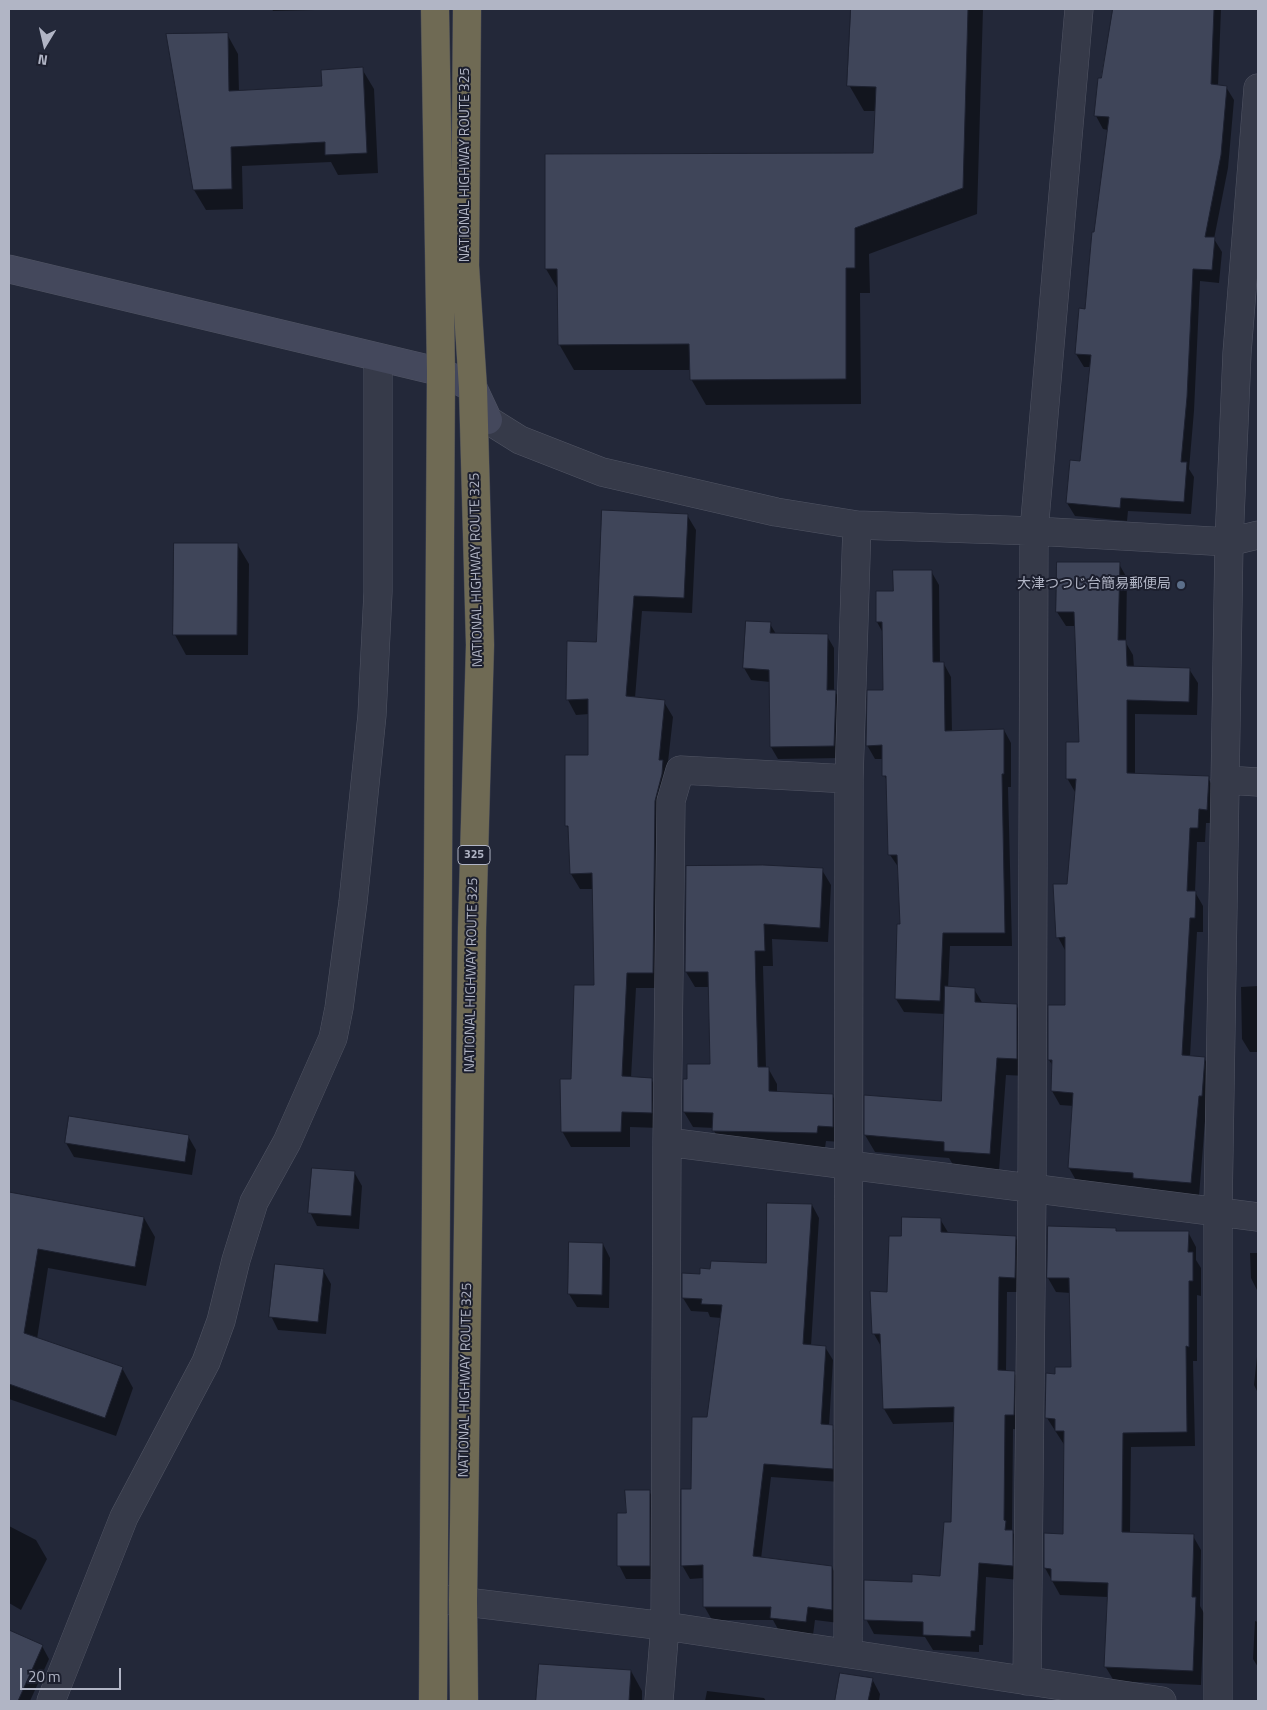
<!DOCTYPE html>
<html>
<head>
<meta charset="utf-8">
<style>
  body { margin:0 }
  #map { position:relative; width:1267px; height:1710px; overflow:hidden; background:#232839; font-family:"Titillium Web",sans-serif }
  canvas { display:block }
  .frame { position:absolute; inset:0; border:10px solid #b1b5c5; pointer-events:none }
  .north { position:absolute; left:20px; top:20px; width:50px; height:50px; -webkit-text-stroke:4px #1c1f2e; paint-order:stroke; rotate:189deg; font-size:14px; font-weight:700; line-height:20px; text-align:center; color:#b1b5c5 }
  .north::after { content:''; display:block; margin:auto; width:18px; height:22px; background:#b1b5c5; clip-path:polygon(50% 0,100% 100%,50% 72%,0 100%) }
  .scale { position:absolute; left:20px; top:1668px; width:101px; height:22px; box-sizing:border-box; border:2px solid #b1b5c5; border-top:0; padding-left:6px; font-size:15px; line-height:18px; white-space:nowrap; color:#b1b5c5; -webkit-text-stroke:4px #1c1f2e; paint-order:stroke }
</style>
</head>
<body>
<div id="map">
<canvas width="1267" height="1710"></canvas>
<div class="frame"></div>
<div class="north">N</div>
<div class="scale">20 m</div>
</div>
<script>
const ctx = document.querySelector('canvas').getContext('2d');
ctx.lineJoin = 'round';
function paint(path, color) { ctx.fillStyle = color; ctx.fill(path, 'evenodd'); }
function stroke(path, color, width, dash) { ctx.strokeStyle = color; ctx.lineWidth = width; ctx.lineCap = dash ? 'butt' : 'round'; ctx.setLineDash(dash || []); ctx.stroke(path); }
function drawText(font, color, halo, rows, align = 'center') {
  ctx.font = font + ' "Titillium Web","Noto Sans JP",sans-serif'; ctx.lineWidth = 4; ctx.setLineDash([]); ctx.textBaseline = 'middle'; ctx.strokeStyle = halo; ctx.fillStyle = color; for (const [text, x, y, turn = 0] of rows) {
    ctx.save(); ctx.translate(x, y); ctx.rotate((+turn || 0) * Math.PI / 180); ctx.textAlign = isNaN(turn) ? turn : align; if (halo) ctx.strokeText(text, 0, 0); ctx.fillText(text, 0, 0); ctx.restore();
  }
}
paint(new Path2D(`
  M 272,9 L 315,9 L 315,10 L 273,11 Z
  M 852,9 L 983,9 L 977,214 L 869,254 L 870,293 L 860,293 L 861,404 L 706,405 L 691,379 L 691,370 L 574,370 L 559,344 L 559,291 L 546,269 L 874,154 L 876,111 L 864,111 L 849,85 Z
  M 1114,9 L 1221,9 L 1218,86 L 1226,87 L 1234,100 L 1228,168 L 1214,239 L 1222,252 L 1219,283 L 1200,281 L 1194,411 L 1189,469 L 1194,477 L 1191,514 L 1128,511 L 1127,521 L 1075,516 L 1067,503 L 1081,462 L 1091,367 L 1084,367 L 1076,354 L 1086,310 L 1108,130 L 1103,129 L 1096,116 Z
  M 227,34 L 238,54 L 239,92 L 323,87 L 362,69 L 374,89 L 378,173 L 338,175 L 331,162 L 242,166 L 243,209 L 206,210 L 194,190 Z
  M 687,515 L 696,530 L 692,613 L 642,611 L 635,698 L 664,702 L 673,717 L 667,771 L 661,988 L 636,988 L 631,1078 L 651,1079 L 660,1094 L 660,1128 L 630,1127 L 630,1147 L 571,1147 L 562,1131 L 595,987 L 593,889 L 580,889 L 571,874 L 569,830 L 567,826 L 589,756 L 589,714 L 576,715 L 568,700 L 597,643 Z
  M 237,544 L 249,564 L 248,655 L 186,655 L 175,635 Z
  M 1119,564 L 1127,578 L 1126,643 L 1133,655 L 1134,668 L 1189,669 L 1198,683 L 1197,715 L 1135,714 L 1135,775 L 1208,778 L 1216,792 L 1215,823 L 1206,823 L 1205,842 L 1197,842 L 1195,892 L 1203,906 L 1203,932 L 1197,932 L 1190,1057 L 1204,1058 L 1212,1072 L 1206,1109 L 1199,1196 L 1142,1192 L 1139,1187 L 1077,1182 L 1069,1168 L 1074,1106 L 1060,1105 L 1052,1091 L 1053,1066 L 1049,1060 L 1067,1007 L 1066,952 L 1058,937 L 1068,885 L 1075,792 L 1067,778 L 1080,744 L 1076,626 L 1066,626 L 1057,612 Z
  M 931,571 L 939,585 L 940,664 L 944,664 L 951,677 L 952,732 L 1004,730 L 1011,743 L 1011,787 L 1008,787 L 1012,946 L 950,946 L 948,988 L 974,989 L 983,1004 L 1016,1005 L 1026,1022 L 1026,1076 L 1006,1075 L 999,1171 L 955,1168 L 949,1158 L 875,1152 L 865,1135 L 942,1102 L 945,1014 L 904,1012 L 896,999 L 901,925 L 899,868 L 890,855 L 888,783 L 884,775 L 883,759 L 875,759 L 867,745 L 884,691 L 883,633 L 877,622 L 894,592 Z
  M 747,622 L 770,624 L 776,634 L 827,636 L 834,648 L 834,691 L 835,691 L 842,704 L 841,758 L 778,759 L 771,747 L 770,682 L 751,680 L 744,668 Z
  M 1258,731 L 1258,755 L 1257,752 Z
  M 687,867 L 822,870 L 831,885 L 828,942 L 772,939 L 773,966 L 763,966 L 766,1068 L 768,1068 L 777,1084 L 777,1093 L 832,1095 L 841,1110 L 841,1142 L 826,1141 L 825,1148 L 723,1146 L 714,1131 L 714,1128 L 693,1127 L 684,1112 L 685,1081 L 711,1066 L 709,987 L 695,987 L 686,972 Z
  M 1258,986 L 1258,1052 L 1250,1052 L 1242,1039 L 1241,987 Z
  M 70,1118 L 188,1136 L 196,1150 L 192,1175 L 74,1157 L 66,1143 Z
  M 354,1172 L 362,1186 L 359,1229 L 317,1226 L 310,1212 Z
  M 9,1193 L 144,1218 L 155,1237 L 146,1286 L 48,1268 L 37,1339 L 122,1368 L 133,1388 L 116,1436 L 9,1399 Z
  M 812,1205 L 819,1218 L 811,1346 L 825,1347 L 833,1360 L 829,1426 L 832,1427 L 840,1440 L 840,1482 L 771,1477 L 761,1559 L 832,1567 L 839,1581 L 839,1623 L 815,1620 L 813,1635 L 779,1631 L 773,1620 L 712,1620 L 704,1606 L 704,1578 L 690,1579 L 682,1565 L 692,1490 L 708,1418 L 721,1318 L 710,1317 L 708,1312 L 691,1311 L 683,1298 L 701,1275 L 767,1264 Z
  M 940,1219 L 949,1234 L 1015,1237 L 1024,1252 L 1023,1292 L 1007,1292 L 1006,1371 L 1014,1372 L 1022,1387 L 1022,1430 L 1013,1429 L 1012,1531 L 1021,1546 L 1020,1580 L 986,1577 L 983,1645 L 979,1645 L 979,1652 L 933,1650 L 925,1637 L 874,1634 L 866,1619 L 913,1583 L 941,1577 L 953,1524 L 955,1422 L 893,1424 L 884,1409 L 882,1348 L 874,1334 L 888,1293 L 903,1237 Z
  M 1115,1229 L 1117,1232 L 1188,1232 L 1196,1247 L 1196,1260 L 1201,1268 L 1201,1296 L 1197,1295 L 1197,1361 L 1193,1361 L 1195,1446 L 1131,1447 L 1130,1533 L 1193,1536 L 1201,1550 L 1200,1606 L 1204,1613 L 1201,1685 L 1114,1681 L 1105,1666 L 1108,1597 L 1060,1595 L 1045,1568 L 1064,1535 L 1065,1446 L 1047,1418 L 1056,1375 L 1073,1368 L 1071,1293 L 1056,1292 L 1048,1278 Z
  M 603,1244 L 610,1258 L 609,1308 L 577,1307 L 569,1294 Z
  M 1250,1253 L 1258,1253 L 1258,1292 L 1251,1278 Z
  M 323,1270 L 331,1284 L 326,1334 L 278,1330 L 271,1316 Z
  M 1258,1347 L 1258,1393 L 1254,1385 Z
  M 649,1491 L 657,1504 L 657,1579 L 626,1579 L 619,1565 Z
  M 9,1526 L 36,1540 L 47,1559 L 21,1610 L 9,1603 Z
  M 1255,1621 L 1258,1622 L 1258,1667 L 1253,1659 Z
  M 9,1631 L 42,1646 L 49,1659 L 30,1701 L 9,1701 Z
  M 540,1665 L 631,1671 L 642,1691 L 642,1701 L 537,1701 Z
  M 841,1674 L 872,1679 L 880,1694 L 879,1701 L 837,1701 Z
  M 707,1691 L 764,1698 L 766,1701 L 705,1701 Z`), '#0007');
const building = new Path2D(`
  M 851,9 L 968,9 L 963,188 L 855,228 L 855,268 L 846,268 L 846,379 L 690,380 L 689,344 L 558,345 L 557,269 L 545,269 L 545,154 L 873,153 L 876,87 L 847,86 Z
  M 1113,9 L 1214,9 L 1211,84 L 1227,86 L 1221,155 L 1205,237 L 1215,237 L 1212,270 L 1193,269 L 1187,397 L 1181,462 L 1187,462 L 1184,502 L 1121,498 L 1120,508 L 1066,503 L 1070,460 L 1080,461 L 1091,355 L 1075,354 L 1079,308 L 1085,309 L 1092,232 L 1094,232 L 1109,117 L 1094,116 L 1098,78 L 1101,78 Z
  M 228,33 L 229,91 L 322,86 L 321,70 L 363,67 L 367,153 L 325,155 L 325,142 L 231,147 L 232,189 L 193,190 L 166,34 Z
  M 602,510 L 688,514 L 684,598 L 634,596 L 626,696 L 665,700 L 659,760 L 663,760 L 662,774 L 655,801 L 653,973 L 627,973 L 622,1076 L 652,1078 L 652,1113 L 622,1112 L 621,1132 L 561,1132 L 560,1079 L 571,1079 L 574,985 L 594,985 L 592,873 L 570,874 L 568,826 L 565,826 L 565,755 L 588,755 L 588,699 L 566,700 L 567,641 L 596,642 Z
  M 174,543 L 238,543 L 237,635 L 173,635 Z
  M 1057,562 L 1120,562 L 1118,640 L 1126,640 L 1127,666 L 1190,668 L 1189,702 L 1127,700 L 1127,773 L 1209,776 L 1207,810 L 1199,809 L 1198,828 L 1190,828 L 1187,891 L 1196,891 L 1195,918 L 1190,918 L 1182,1055 L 1205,1057 L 1202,1096 L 1199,1096 L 1191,1183 L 1133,1178 L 1133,1173 L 1068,1168 L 1073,1093 L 1051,1091 L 1052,1060 L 1048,1060 L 1048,1005 L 1065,1005 L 1065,937 L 1056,938 L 1053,884 L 1067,884 L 1076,779 L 1066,779 L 1066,742 L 1079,742 L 1074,612 L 1056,612 Z
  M 893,570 L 932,570 L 933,662 L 944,662 L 945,731 L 1004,729 L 1004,774 L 1002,774 L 1005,933 L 943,933 L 940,1001 L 895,999 L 897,924 L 900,924 L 897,855 L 888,855 L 886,776 L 882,776 L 882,745 L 866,746 L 867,690 L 883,690 L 882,622 L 876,622 L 876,591 L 893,591 Z
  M 746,621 L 771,622 L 770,633 L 828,634 L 827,690 L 836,690 L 834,746 L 770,747 L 769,670 L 743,668 Z
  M 763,865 L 823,868 L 820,928 L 764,924 L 765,951 L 755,951 L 758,1067 L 769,1067 L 769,1091 L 833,1094 L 833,1127 L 818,1126 L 817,1133 L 712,1131 L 713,1113 L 683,1112 L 683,1079 L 687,1079 L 687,1064 L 710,1064 L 708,972 L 685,972 L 686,866 Z
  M 945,986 L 975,988 L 975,1002 L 1017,1004 L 1017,1059 L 997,1058 L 990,1154 L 944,1151 L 944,1142 L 864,1135 L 864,1095 L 941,1101 Z
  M 69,1116 L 189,1135 L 185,1162 L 65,1143 Z
  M 312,1168 L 355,1171 L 351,1216 L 308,1213 Z
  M 9,1192 L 144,1217 L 135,1267 L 38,1249 L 24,1333 L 123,1367 L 105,1418 L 9,1384 Z
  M 767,1203 L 812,1204 L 803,1344 L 826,1346 L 821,1424 L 833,1425 L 833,1469 L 764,1464 L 753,1556 L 832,1566 L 832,1610 L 808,1607 L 806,1622 L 770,1618 L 771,1607 L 703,1607 L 703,1565 L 681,1566 L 681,1489 L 691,1489 L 692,1417 L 707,1417 L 722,1305 L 701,1304 L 702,1299 L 682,1298 L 682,1273 L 700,1274 L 700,1268 L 710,1269 L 711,1261 L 766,1263 Z
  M 902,1217 L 941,1218 L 941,1232 L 1016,1236 L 1015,1278 L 999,1277 L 998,1370 L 1015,1371 L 1014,1415 L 1005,1415 L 1004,1520 L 1006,1521 L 1005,1530 L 1013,1530 L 1013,1566 L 979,1563 L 975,1631 L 971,1631 L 971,1637 L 923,1635 L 923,1622 L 864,1620 L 864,1580 L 912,1582 L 912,1574 L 940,1576 L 944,1522 L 951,1522 L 954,1407 L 883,1409 L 880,1334 L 872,1334 L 870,1291 L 887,1292 L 889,1236 L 901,1236 Z
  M 1048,1226 L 1116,1228 L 1116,1231 L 1189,1231 L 1188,1252 L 1193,1252 L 1193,1281 L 1189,1281 L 1189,1347 L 1186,1346 L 1187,1432 L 1123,1433 L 1122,1532 L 1194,1534 L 1192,1597 L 1196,1597 L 1193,1671 L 1104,1667 L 1108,1583 L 1051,1581 L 1051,1569 L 1044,1568 L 1044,1533 L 1063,1534 L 1064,1431 L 1055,1431 L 1055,1419 L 1045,1418 L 1046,1373 L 1055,1374 L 1055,1367 L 1071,1367 L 1069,1278 L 1047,1278 Z
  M 569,1242 L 603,1243 L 602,1295 L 568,1294 Z
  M 275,1264 L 324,1269 L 318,1322 L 269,1317 Z
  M 625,1490 L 650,1490 L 650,1566 L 617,1566 L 617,1513 L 626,1513 Z
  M 9,1630 L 43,1645 L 18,1701 L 9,1701 Z
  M 539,1664 L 631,1670 L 629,1701 L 536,1701 Z
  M 840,1673 L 873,1678 L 868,1701 L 835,1701 Z`);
paint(building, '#3f4559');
stroke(building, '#1d2130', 1);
const street = new Path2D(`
  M 488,420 L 520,440 L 602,472 L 776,512 L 857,525 L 1034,531 L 1229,542 L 1258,535
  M 1225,780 L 1258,782
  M 667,1142 L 1258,1217
  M 441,1599 L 665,1626 L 1162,1701
  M 848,1653 L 849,779
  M 1027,1681 L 1032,1188 L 1034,531 L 1079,9
  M 51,1701 L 124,1517 L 206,1362 L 221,1321 L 236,1260 L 254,1202 L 287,1142 L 333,1038 L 339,1008 L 353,902 L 372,715 L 378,592 L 378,358
  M 659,1701 L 665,1626 L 667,1142 L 671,801 L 680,770 L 849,779 L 857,525
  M 1218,1701 L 1218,1212 L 1229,542 L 1237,353 L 1258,88`);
const secondary = new Path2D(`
  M 9,269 L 441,372 L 473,388 L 488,420`);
const highway = new Path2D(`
  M 433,1701 L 441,372 L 435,9
  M 464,1701 L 463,1600 L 472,928 L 480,645 L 473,388 L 465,266 L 467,9`);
stroke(street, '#515564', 29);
stroke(secondary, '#515564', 29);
stroke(highway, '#414554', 29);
stroke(street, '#363a49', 28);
stroke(secondary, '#44485c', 28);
stroke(highway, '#6f6a54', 28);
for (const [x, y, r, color] of [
  [1181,585,5,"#5c6f8a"]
]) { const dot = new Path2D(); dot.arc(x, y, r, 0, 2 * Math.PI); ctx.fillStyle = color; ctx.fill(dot); stroke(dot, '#1c1f2e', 2); }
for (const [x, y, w] of [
  [474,855,32]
]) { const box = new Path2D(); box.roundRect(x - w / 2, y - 9.5, w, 19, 4); ctx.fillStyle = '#1c1f2e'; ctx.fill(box); stroke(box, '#b1b5c5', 1); }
drawText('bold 12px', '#b1b5c5', null, [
  ["325",474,855]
]);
drawText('14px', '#b1b5c5', '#1c1f2e', [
  ["NATIONAL HIGHWAY ROUTE 325",466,165,-90],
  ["NATIONAL HIGHWAY ROUTE 325",477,570,-91],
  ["NATIONAL HIGHWAY ROUTE 325",472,975,-89],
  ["NATIONAL HIGHWAY ROUTE 325",466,1380,-89]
]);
drawText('14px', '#b1b5c5', '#1c1f2e', [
  ["大津つつじ台簡易郵便局",1171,585]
], 'right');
</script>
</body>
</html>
